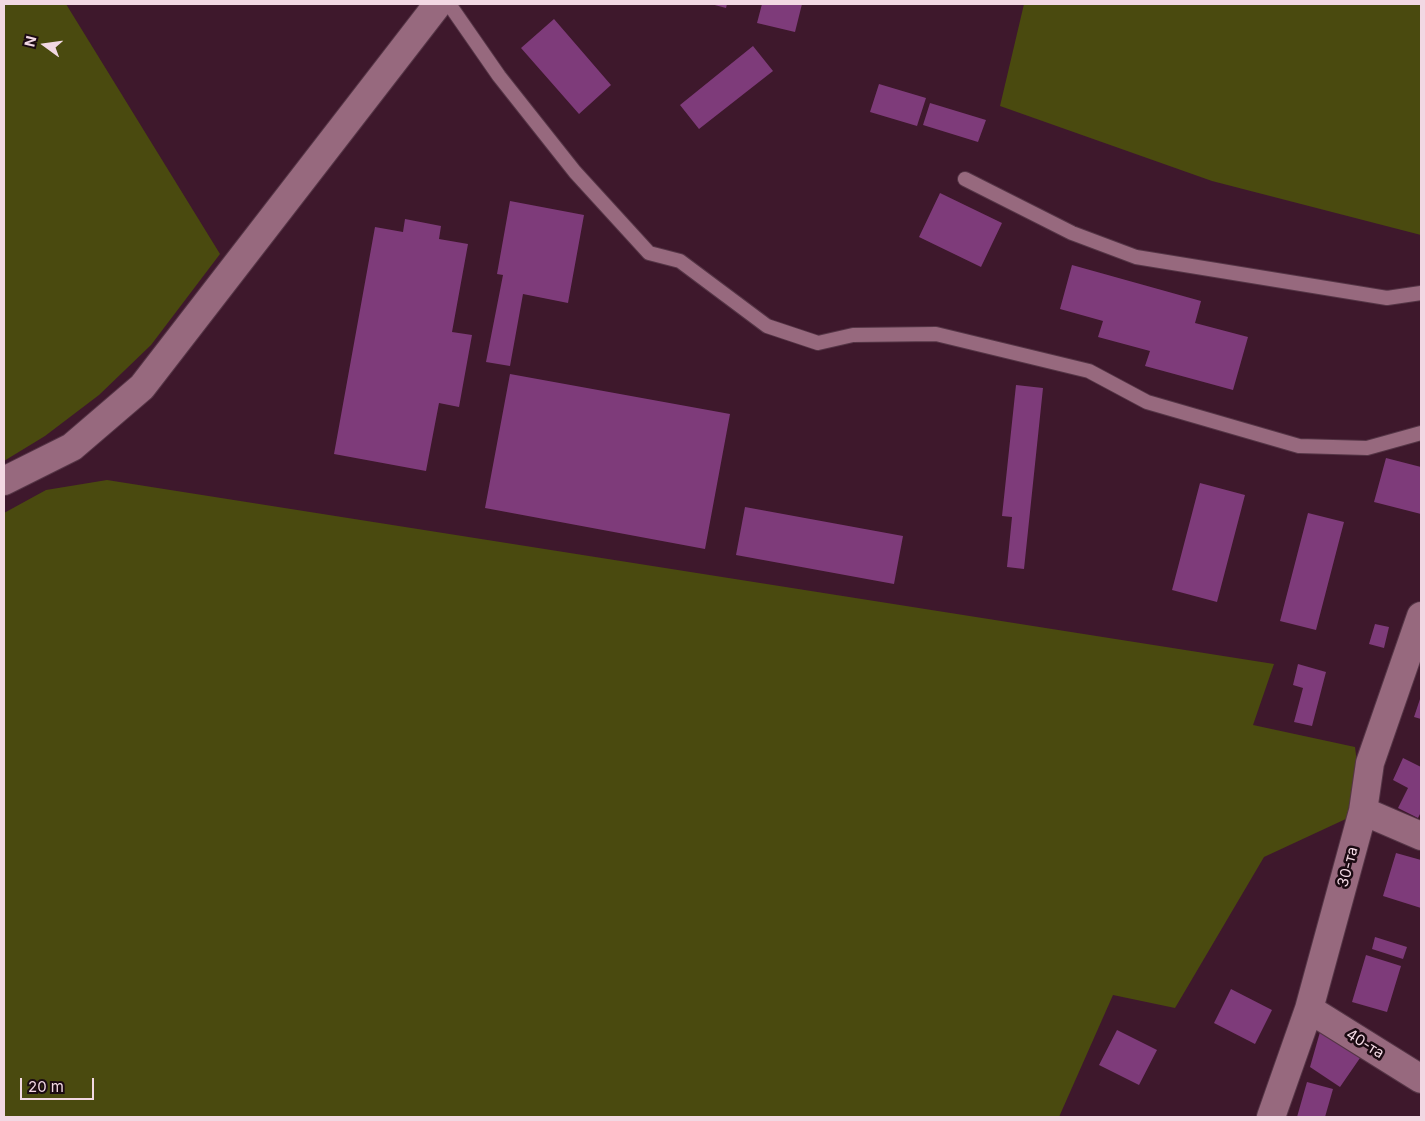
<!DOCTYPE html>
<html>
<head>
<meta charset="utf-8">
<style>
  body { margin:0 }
  #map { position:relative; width:1425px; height:1121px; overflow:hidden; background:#3e182c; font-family:Inter,sans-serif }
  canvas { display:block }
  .frame { position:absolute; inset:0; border:5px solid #f2d8e3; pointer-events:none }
  .north { position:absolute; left:20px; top:20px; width:50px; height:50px; -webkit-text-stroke:4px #1b0a12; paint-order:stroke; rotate:284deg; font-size:14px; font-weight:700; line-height:20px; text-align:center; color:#f2d8e3 }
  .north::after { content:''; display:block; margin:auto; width:18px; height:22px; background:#f2d8e3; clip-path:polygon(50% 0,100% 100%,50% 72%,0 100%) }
  .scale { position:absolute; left:20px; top:1078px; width:74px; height:22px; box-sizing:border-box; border:2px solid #f2d8e3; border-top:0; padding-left:6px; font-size:15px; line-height:18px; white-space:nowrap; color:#f2d8e3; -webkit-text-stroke:4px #1b0a12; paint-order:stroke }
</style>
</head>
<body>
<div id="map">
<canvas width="1425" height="1121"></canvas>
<div class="frame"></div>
<div class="north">N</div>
<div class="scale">20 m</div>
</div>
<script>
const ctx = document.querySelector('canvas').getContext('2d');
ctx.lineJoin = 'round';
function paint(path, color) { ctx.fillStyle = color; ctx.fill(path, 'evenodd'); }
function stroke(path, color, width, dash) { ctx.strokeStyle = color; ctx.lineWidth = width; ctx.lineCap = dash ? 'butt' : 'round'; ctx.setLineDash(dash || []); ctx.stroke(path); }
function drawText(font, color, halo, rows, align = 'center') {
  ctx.font = font + ' Inter,sans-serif'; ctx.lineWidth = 5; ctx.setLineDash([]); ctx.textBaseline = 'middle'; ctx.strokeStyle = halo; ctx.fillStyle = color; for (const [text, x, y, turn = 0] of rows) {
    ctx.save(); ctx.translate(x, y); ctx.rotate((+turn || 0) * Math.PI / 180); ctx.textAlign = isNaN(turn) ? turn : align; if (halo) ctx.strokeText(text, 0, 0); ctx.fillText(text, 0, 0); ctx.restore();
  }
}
paint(new Path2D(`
  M 4,4 L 66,4 L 220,254 L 151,345 L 99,395 L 45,436 L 4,461 Z
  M 1024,4 L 1421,4 L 1421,235 L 1212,181 L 1000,106 Z
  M 107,480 L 1274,664 L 1253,725 L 1355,747 L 1363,811 L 1264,857 L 1175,1008 L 1113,995 L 1059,1117 L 4,1117 L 4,513 L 46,490 Z`), '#4a4a0f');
paint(new Path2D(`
  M 711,4 L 727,4 L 726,8 Z
  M 762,4 L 802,4 L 795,32 L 757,23 Z
  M 554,19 L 611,85 L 579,114 L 521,48 Z
  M 753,46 L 773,71 L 699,129 L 680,105 Z
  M 879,84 L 926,98 L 917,126 L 870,112 Z
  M 930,103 L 986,120 L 978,142 L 923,125 Z
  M 940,193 L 1002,223 L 981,267 L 919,237 Z
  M 510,201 L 584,215 L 568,303 L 523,294 L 510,366 L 486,362 L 503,275 L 497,274 Z
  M 405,219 L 441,226 L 439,239 L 468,244 L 452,332 L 472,335 L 459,407 L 439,403 L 426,471 L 334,454 L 375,227 L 403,232 Z
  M 1072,265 L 1201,301 L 1195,323 L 1248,337 L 1233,390 L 1145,366 L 1150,351 L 1098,337 L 1103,321 L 1060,309 Z
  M 510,374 L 730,414 L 705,549 L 485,508 Z
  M 1016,385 L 1043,388 L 1024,569 L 1007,567 L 1012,517 L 1002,516 Z
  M 1386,458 L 1421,467 L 1421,514 L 1374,502 Z
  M 1200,483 L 1245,495 L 1217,602 L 1172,590 Z
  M 745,507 L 903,536 L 894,584 L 736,555 Z
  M 1308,513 L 1344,522 L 1316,630 L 1280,621 Z
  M 1375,624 L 1389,627 L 1384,648 L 1369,644 Z
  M 1298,664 L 1326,672 L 1312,726 L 1294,722 L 1303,688 L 1293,685 Z
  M 1421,696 L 1421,719 L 1414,717 Z
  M 1403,758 L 1421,767 L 1421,812 L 1418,818 L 1398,808 L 1408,788 L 1393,780 Z
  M 1396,853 L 1421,860 L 1421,908 L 1383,896 Z
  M 1375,937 L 1407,947 L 1403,959 L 1372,949 Z
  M 1366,955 L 1401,966 L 1387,1012 L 1352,1002 Z
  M 1231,989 L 1272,1010 L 1255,1044 L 1214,1023 Z
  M 1117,1030 L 1157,1050 L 1139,1085 L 1099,1065 Z
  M 1320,1032 L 1360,1058 L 1340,1087 L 1310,1067 Z
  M 1307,1082 L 1333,1089 L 1325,1117 L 1297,1117 Z`), '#7e3b7a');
const lane = new Path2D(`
  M 449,4 L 499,76 L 575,172 L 649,253 L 680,261 L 767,326 L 818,343 L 853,335 L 936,334 L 1089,371 L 1147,402 L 1299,446 L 1367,448 L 1421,433
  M 965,179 L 1072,233 L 1136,257 L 1387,298 L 1421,293`);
const street = new Path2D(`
  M 4,481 L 72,447 L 142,387 L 438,4
  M 1363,811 L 1421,836
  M 1309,1009 L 1421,1079
  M 1271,1117 L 1309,1009 L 1363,811 L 1370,763 L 1421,616`);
stroke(lane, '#553546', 16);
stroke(street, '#553546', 30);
stroke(lane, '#97697e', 14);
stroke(street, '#97697e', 28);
drawText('15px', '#f2d8e3', '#1b0a12', [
  ["30-та",1348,867,-75],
  ["40-та",1365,1044,32]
]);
</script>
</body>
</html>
